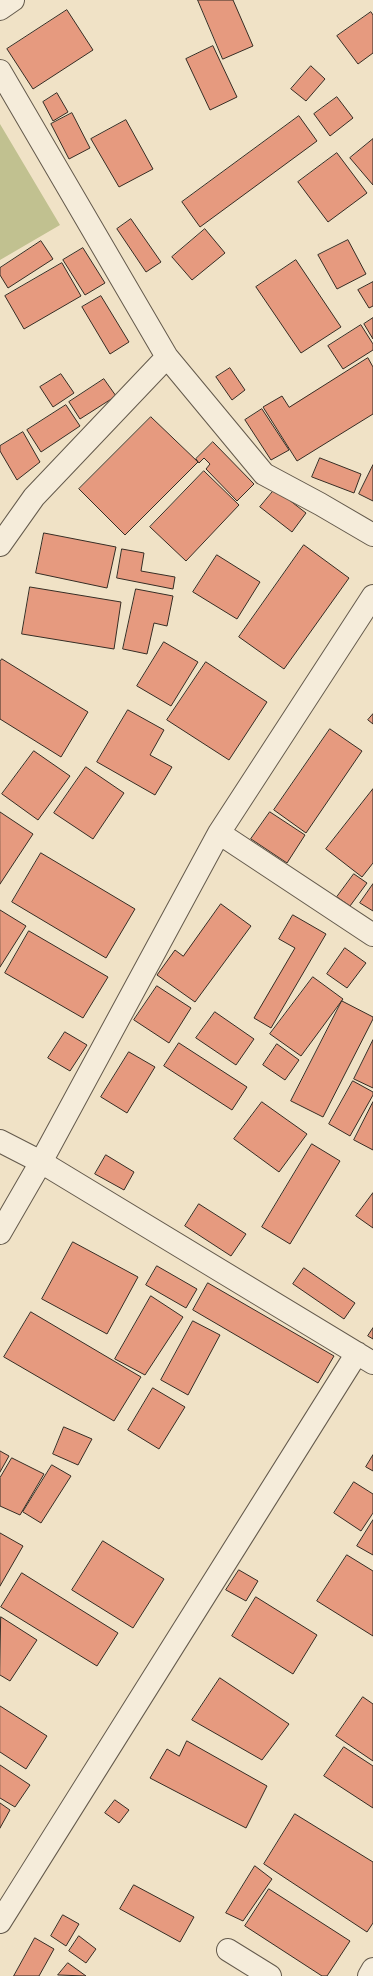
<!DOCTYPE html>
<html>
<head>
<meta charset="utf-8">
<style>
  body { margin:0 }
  canvas { display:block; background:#f0e2c6 }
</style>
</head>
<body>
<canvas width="373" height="1976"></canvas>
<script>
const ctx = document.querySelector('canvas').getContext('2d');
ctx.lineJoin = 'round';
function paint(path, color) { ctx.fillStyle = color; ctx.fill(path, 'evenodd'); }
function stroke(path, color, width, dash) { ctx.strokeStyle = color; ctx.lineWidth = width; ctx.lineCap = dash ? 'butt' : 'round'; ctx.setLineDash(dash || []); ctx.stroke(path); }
paint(new Path2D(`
  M 0,124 L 60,225 L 0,260 Z`), '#c1c190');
const building = new Path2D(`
  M 198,0 L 233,0 L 253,46 L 223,59 Z
  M 67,10 L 93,50 L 33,89 L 7,49 Z
  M 371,12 L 373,15 L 373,53 L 358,64 L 337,36 Z
  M 213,46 L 237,97 L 210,110 L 186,59 Z
  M 311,66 L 325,79 L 306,101 L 291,89 Z
  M 57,93 L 68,112 L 53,121 L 43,102 Z
  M 337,97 L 353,118 L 330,136 L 314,114 Z
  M 72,113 L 90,148 L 69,159 L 51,124 Z
  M 299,116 L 317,141 L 200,227 L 182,202 Z
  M 126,120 L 153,169 L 119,187 L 91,139 Z
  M 373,139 L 373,185 L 350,158 Z
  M 337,153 L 367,193 L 328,222 L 298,182 Z
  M 131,219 L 161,262 L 146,272 L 117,229 Z
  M 205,229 L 225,253 L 192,280 L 172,257 Z
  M 348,240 L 366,274 L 337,289 L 318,255 Z
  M 41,241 L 53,259 L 8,288 L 0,275 L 0,268 Z
  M 83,248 L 105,283 L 85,295 L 63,260 Z
  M 296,260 L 341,327 L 301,353 L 256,287 Z
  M 62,263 L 81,296 L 24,329 L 5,296 Z
  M 373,282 L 373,306 L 369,308 L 358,290 Z
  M 101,296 L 129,342 L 110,354 L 82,307 Z
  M 373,318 L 373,339 L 364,324 Z
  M 361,325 L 373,344 L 373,350 L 343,369 L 328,346 Z
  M 368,358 L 373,367 L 373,414 L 297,461 L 263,407 L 282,396 L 289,407 Z
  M 230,368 L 245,390 L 232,400 L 216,377 Z
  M 61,374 L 74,393 L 53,407 L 40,387 Z
  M 104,379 L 116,396 L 80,419 L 69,402 Z
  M 66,405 L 80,426 L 41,452 L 27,430 Z
  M 262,409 L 289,450 L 271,460 L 245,420 Z
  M 151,417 L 198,462 L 125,535 L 79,489 Z
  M 23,432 L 40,462 L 17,480 L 0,451 L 0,446 Z
  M 213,442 L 254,484 L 237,501 L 206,469 L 210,464 L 204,458 L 199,463 L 196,459 Z
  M 320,458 L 361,474 L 354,493 L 312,477 Z
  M 373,465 L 373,501 L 359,494 Z
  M 204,471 L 239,505 L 186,561 L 150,527 Z
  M 275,489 L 306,513 L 292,532 L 260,507 Z
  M 44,533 L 116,547 L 107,588 L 36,573 Z
  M 304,545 L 349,578 L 284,669 L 239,637 Z
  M 122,549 L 144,553 L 141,571 L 175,577 L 173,589 L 117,578 Z
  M 217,555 L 260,582 L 237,619 L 193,592 Z
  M 30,587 L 121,602 L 114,649 L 22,634 Z
  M 136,589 L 173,596 L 167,626 L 154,623 L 147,654 L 123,649 Z
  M 164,642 L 198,662 L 171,706 L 137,686 Z
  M 2,659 L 88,712 L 61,757 L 0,719 L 0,662 Z
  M 206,662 L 267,702 L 229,760 L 167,720 Z
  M 128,710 L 164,730 L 150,755 L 172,767 L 155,795 L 97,762 Z
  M 373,714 L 373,724 L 368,720 Z
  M 330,729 L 362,751 L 306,833 L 274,810 Z
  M 34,751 L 70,776 L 38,820 L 2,794 Z
  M 86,767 L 124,793 L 93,839 L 54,813 Z
  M 373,789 L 373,863 L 362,877 L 326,849 Z
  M 0,812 L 33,834 L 0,884 Z
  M 270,812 L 305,835 L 287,863 L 251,839 Z
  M 41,853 L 135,909 L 106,958 L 12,902 Z
  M 354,874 L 367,883 L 350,906 L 337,897 Z
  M 373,884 L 373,911 L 360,903 Z
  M 221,904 L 251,926 L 195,1002 L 157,975 L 175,950 L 183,956 Z
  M 0,910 L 26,926 L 0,967 Z
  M 293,915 L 326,934 L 271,1028 L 254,1018 L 295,948 L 279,939 Z
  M 29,931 L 108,977 L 83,1018 L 5,973 Z
  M 345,948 L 366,963 L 347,988 L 327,974 Z
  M 313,977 L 343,999 L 301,1056 L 270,1034 Z
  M 157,986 L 191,1008 L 169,1043 L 134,1020 Z
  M 342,1001 L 373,1017 L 373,1019 L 323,1117 L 291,1101 Z
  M 215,1012 L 254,1039 L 236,1065 L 196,1038 Z
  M 65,1032 L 87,1045 L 70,1071 L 48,1058 Z
  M 373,1040 L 373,1088 L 354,1079 Z
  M 179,1043 L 247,1087 L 232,1110 L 164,1066 Z
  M 277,1044 L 299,1060 L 285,1080 L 263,1065 Z
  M 129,1052 L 155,1067 L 127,1113 L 101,1097 Z
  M 353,1081 L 373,1092 L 373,1095 L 350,1136 L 329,1124 Z
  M 262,1102 L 307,1134 L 279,1172 L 234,1139 Z
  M 373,1102 L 373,1150 L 354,1140 Z
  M 312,1144 L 340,1161 L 290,1244 L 262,1227 Z
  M 106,1155 L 134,1172 L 124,1190 L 95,1174 Z
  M 373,1193 L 373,1228 L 356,1216 Z
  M 199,1204 L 246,1234 L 231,1256 L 185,1226 Z
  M 73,1242 L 138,1277 L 107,1334 L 42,1299 Z
  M 157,1266 L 197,1289 L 186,1308 L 146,1285 Z
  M 304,1268 L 355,1303 L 344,1319 L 293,1284 Z
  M 208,1283 L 334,1356 L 318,1383 L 193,1310 Z
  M 151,1296 L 183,1317 L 145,1375 L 115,1359 Z
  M 31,1312 L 141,1377 L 114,1421 L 4,1357 Z
  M 193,1321 L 220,1335 L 188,1395 L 161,1380 Z
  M 373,1328 L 373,1339 L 368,1336 Z
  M 153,1388 L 185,1407 L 159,1449 L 128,1430 Z
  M 64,1427 L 92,1439 L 78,1465 L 53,1454 Z
  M 0,1451 L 9,1456 L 0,1472 Z
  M 373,1455 L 373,1471 L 366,1467 Z
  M 12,1458 L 44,1474 L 20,1515 L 0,1506 L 0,1478 Z
  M 52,1465 L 71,1476 L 41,1523 L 23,1512 Z
  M 354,1482 L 373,1494 L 373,1513 L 361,1531 L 334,1513 Z
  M 373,1520 L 373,1555 L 357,1546 Z
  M 0,1533 L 23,1546 L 0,1586 Z
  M 103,1541 L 164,1579 L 133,1628 L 72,1590 Z
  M 347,1555 L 373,1571 L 373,1636 L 317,1601 Z
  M 239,1570 L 258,1581 L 246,1601 L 226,1590 Z
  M 22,1573 L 118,1633 L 97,1666 L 1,1607 Z
  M 256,1597 L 317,1635 L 293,1674 L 232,1636 Z
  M 1,1617 L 37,1640 L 10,1681 L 0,1675 Z
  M 220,1678 L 289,1724 L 262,1760 L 192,1720 Z
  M 363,1697 L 373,1704 L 373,1761 L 336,1736 Z
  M 0,1706 L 47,1736 L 26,1769 L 0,1752 Z
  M 187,1741 L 267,1786 L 246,1828 L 150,1778 L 167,1749 L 179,1756 Z
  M 344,1747 L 373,1766 L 373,1808 L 324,1776 Z
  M 0,1765 L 30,1785 L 15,1807 L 0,1798 Z
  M 115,1800 L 129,1810 L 119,1823 L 105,1813 Z
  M 0,1803 L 10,1810 L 0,1828 Z
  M 295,1814 L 373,1862 L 373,1923 L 367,1932 L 264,1864 Z
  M 255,1866 L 272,1879 L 243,1921 L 226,1913 Z
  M 134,1885 L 194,1917 L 180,1942 L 120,1909 Z
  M 269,1889 L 350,1941 L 327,1976 L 322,1976 L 245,1926 Z
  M 63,1915 L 79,1924 L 66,1946 L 51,1936 Z
  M 79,1936 L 96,1949 L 86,1963 L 69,1951 Z
  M 35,1938 L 54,1949 L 39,1976 L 14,1976 Z
  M 68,1963 L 86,1976 L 58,1975 Z`);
paint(building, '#e69a7f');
stroke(building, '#362d24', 1);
const street = new Path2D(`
  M 0,9 L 13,0
  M 0,71 L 167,357 L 264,474 L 320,504 L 373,535
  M 0,545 L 34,497 L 167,357
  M 219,833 L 373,935
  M 0,1141 L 41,1162 L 373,1363
  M 0,1233 L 41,1162 L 219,833 L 373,596
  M 0,1922 L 357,1353
  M 228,1950 L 270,1976
  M 369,1976 L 373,1969`);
stroke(street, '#645a4c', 24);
stroke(street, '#f5ecda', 22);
</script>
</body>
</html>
